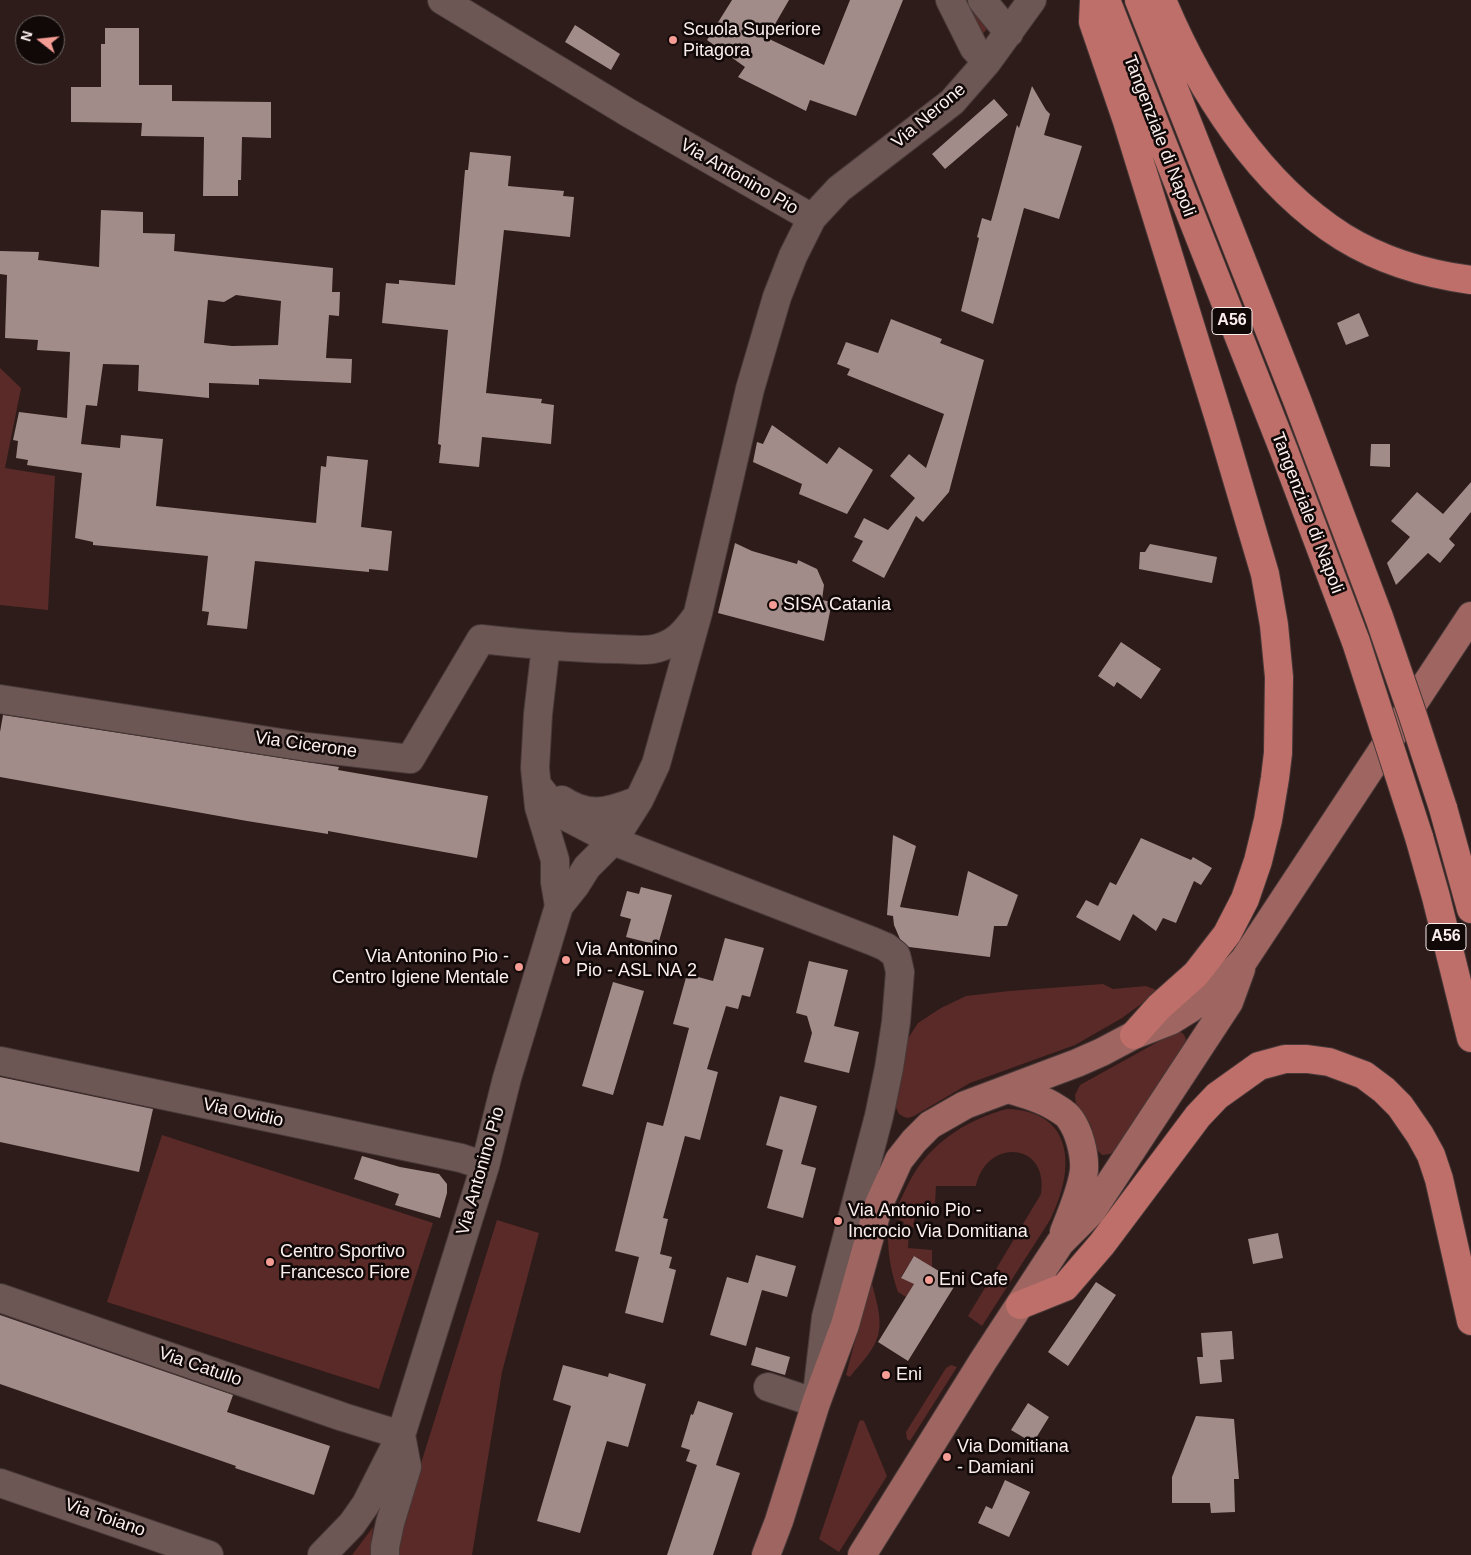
<!DOCTYPE html>
<html>
<head>
<meta charset="utf-8">
<style>
  body { margin:0 }
  #map { position:relative; width:1471px; height:1555px; overflow:hidden; background:#2d1c1a; font-family:Helvetica,sans-serif }
  canvas { display:block }
  .north { position:absolute; left:15px; top:15px; width:50px; height:50px; box-sizing:border-box; background:#100908; border:1px solid #6e6564; border-radius:50%; rotate:286deg; font-size:14px; font-weight:700; line-height:20px; text-align:center; color:#fcefee }
  .north::after { content:''; display:block; margin:auto; width:18px; height:22px; background:#f59c94; clip-path:polygon(50% 0,100% 100%,50% 72%,0 100%) }
</style>
</head>
<body>
<div id="map">
<canvas width="1471" height="1555"></canvas>
<div class="north">N</div>
</div>
<script>
const ctx = document.querySelector('canvas').getContext('2d');
ctx.lineJoin = 'round';
function paint(path, color) { ctx.fillStyle = color; ctx.fill(path, 'evenodd'); }
function stroke(path, color, width, dash) { ctx.strokeStyle = color; ctx.lineWidth = width; ctx.lineCap = dash ? 'butt' : 'round'; ctx.setLineDash(dash || []); ctx.stroke(path); }
function drawText(font, color, halo, rows, align = 'center') {
  ctx.font = font + ' Helvetica,sans-serif'; ctx.lineWidth = 5; ctx.setLineDash([]); ctx.textBaseline = 'middle'; ctx.strokeStyle = halo; ctx.fillStyle = color; for (const [text, x, y, turn = 0] of rows) {
    ctx.save(); ctx.translate(x, y); ctx.rotate((+turn || 0) * Math.PI / 180); ctx.textAlign = isNaN(turn) ? turn : align; if (halo) ctx.strokeText(text, 0, 0); ctx.fillText(text, 0, 0); ctx.restore();
  }
}
paint(new Path2D(`
  M 961,0 L 971,0 L 991,24 L 982,35 Z
  M 0,368 L 21,388 L 5,468 L 55,476 L 48,610 L 0,605 Z
  M 1103,984 L 1113,989 L 1146,986 L 1159,991 L 1122,1018 L 1075,1045 L 970,1083 L 914,1116 L 908,1118 L 904,1117 L 899,1114 L 894,1103 L 901,1054 L 907,1040 L 918,1023 L 941,1008 L 966,996 L 1009,991 Z
  M 1178,1030 C 1185,1034 1186,1037 1186,1044 L 1116,1150 L 1110,1154 L 1102,1155 L 1097,1150 L 1090,1124 L 1076,1105 L 1075,1095 L 1080,1085 L 1163,1039 L 1173,1031 Z
  M 1007,1109 C 1076,1111 1075,1171 1050,1220 L 982,1326 L 968,1316 L 1041,1194 C 1049,1141 986,1138 976,1186 L 936,1186 L 935,1204 L 915,1204 L 914,1227 L 909,1228 L 908,1248 L 932,1250 L 932,1267 L 914,1256 L 901,1277 L 914,1284 L 906,1297 L 898,1292 C 891,1271 888,1257 888,1234 L 902,1231 L 904,1222 L 893,1217 C 900,1202 906,1186 915,1172 C 935,1140 971,1118 1007,1109 Z
  M 162,1135 L 433,1223 L 379,1389 L 107,1302 Z
  M 497,1220 L 539,1233 L 502,1372 L 472,1555 L 398,1555 L 403,1521 Z
  M 871,1279 C 875,1298 885,1322 876,1341 C 871,1354 858,1366 850,1377 L 846,1375 Z
  M 951,1365 L 957,1367 L 910,1441 L 907,1439 L 906,1432 L 946,1368 Z
  M 861,1420 L 864,1421 L 887,1476 L 839,1552 L 819,1539 L 859,1422 Z
  M 373,1527 L 370,1555 L 352,1555 Z`), '#592a27');
paint(new Path2D(`
  M 732,0 L 789,0 L 767,38 L 824,65 L 850,0 L 903,0 L 856,116 L 810,100 L 806,111 L 738,77 L 745,67 L 707,40 Z
  M 575,25 L 620,54 L 611,70 L 565,42 Z
  M 105,28 L 139,28 L 139,85 L 172,85 L 172,101 L 271,102 L 271,138 L 242,137 L 241,180 L 238,180 L 238,196 L 203,196 L 204,137 L 141,136 L 142,123 L 71,122 L 71,87 L 101,87 L 101,44 L 105,44 Z
  M 1032,86 L 1046,110 L 1050,114 L 1044,135 L 1082,146 L 1059,219 L 1024,208 L 993,324 L 961,311 L 979,238 L 977,237 L 982,218 L 991,221 L 1017,125 L 1019,128 Z
  M 994,99 L 1008,115 L 945,169 L 932,154 Z
  M 470,152 L 511,156 L 508,186 L 564,191 L 563,196 L 574,197 L 570,237 L 504,230 L 486,393 L 542,399 L 541,403 L 554,405 L 551,444 L 482,437 L 479,467 L 439,463 L 441,445 L 438,444 L 448,330 L 382,323 L 386,283 L 399,284 L 399,280 L 455,285 L 465,170 L 468,170 Z
  M 101,210 L 143,212 L 143,233 L 175,234 L 174,251 L 333,268 L 332,292 L 340,292 L 339,316 L 329,315 L 326,358 L 352,359 L 351,383 L 259,379 L 259,385 L 209,383 L 209,398 L 138,391 L 139,365 L 103,364 L 97,406 L 86,405 L 81,444 L 120,448 L 121,435 L 163,439 L 156,506 L 316,523 L 321,466 L 326,467 L 327,456 L 368,460 L 361,527 L 392,531 L 388,571 L 369,569 L 369,572 L 255,561 L 247,629 L 207,625 L 209,612 L 202,611 L 208,556 L 93,545 L 93,542 L 75,538 L 82,473 L 27,465 L 28,460 L 16,458 L 18,441 L 13,440 L 19,412 L 67,418 L 70,352 L 37,350 L 38,340 L 5,338 L 7,275 L 0,274 L 0,251 L 39,252 L 38,260 L 99,267 ZM 236,295 L 281,301 L 278,345 L 232,346 L 204,343 L 208,300 L 224,302 Z
  M 1359,313 L 1369,336 L 1346,345 L 1337,323 Z
  M 891,319 L 942,339 L 940,343 L 984,360 L 949,492 L 923,522 L 916,516 L 884,578 L 852,561 L 863,541 L 854,537 L 864,518 L 888,530 L 915,498 L 890,476 L 909,454 L 926,468 L 944,414 L 847,375 L 850,369 L 837,364 L 846,342 L 878,353 Z
  M 772,425 L 827,464 L 839,447 L 873,470 L 847,514 L 799,494 L 802,484 L 753,462 L 757,442 L 763,444 Z
  M 1371,444 L 1390,444 L 1390,467 L 1370,466 Z
  M 1471,482 L 1471,512 L 1449,539 L 1455,545 L 1440,563 L 1428,553 L 1396,585 L 1387,563 L 1410,537 L 1391,521 L 1417,492 L 1443,514 Z
  M 735,543 L 752,551 L 797,564 L 798,560 L 817,569 L 824,585 L 822,600 L 832,602 L 824,641 L 718,613 Z
  M 1150,544 L 1217,557 L 1212,583 L 1139,569 L 1140,552 L 1145,552 Z
  M 1121,642 L 1161,669 L 1141,699 L 1117,682 L 1114,687 L 1098,676 Z
  M 3,715 L 339,767 L 338,770 L 488,796 L 477,858 L 328,831 L 328,834 L 247,821 L 0,777 L 0,732 Z
  M 893,835 L 916,846 L 900,907 L 958,916 L 968,871 L 1018,895 L 1007,926 L 994,926 L 990,957 L 909,947 L 900,939 L 894,925 L 893,916 L 887,915 Z
  M 1141,838 L 1191,860 L 1193,857 L 1212,868 L 1201,885 L 1194,881 L 1176,923 L 1163,918 L 1156,931 L 1133,914 L 1120,941 L 1076,917 L 1086,900 L 1098,906 L 1110,882 L 1116,885 Z
  M 641,887 L 672,895 L 658,945 L 626,937 L 631,919 L 620,916 L 627,891 L 639,894 Z
  M 725,938 L 764,948 L 750,997 L 742,995 L 738,1009 L 726,1006 L 707,1069 L 718,1072 L 700,1140 L 685,1136 L 663,1218 L 668,1219 L 660,1254 L 672,1257 L 669,1268 L 676,1270 L 663,1323 L 625,1313 L 639,1257 L 615,1251 L 647,1122 L 663,1126 L 689,1028 L 673,1024 L 687,974 L 713,981 Z
  M 809,961 L 848,970 L 834,1026 L 859,1032 L 849,1073 L 804,1062 L 812,1033 L 807,1016 L 796,1013 Z
  M 613,982 L 644,991 L 613,1095 L 582,1086 Z
  M 0,1077 L 153,1109 L 139,1172 L 0,1142 Z
  M 780,1096 L 817,1106 L 801,1164 L 816,1168 L 803,1218 L 767,1208 L 783,1150 L 766,1145 Z
  M 362,1156 L 400,1167 L 439,1174 L 447,1184 L 447,1193 L 440,1218 L 395,1205 L 399,1194 L 354,1179 Z
  M 1278,1233 L 1283,1258 L 1253,1264 L 1248,1239 Z
  M 756,1255 L 796,1266 L 787,1297 L 762,1290 L 746,1346 L 710,1335 L 727,1277 L 748,1283 Z
  M 914,1256 L 957,1282 L 908,1361 L 878,1342 L 914,1284 L 901,1278 Z
  M 1096,1282 L 1116,1295 L 1068,1366 L 1048,1352 Z
  M 0,1315 L 233,1395 L 227,1412 L 330,1446 L 314,1495 L 235,1468 L 236,1466 L 0,1384 Z
  M 1232,1331 L 1234,1359 L 1220,1360 L 1222,1382 L 1200,1384 L 1197,1357 L 1203,1357 L 1201,1333 Z
  M 756,1347 L 790,1357 L 785,1375 L 751,1365 Z
  M 563,1365 L 608,1377 L 609,1373 L 646,1384 L 628,1447 L 607,1441 L 580,1533 L 537,1521 L 571,1406 L 553,1400 Z
  M 698,1401 L 733,1413 L 716,1465 L 740,1473 L 713,1555 L 667,1555 L 697,1465 L 686,1461 L 690,1450 L 681,1447 L 691,1414 L 693,1415 Z
  M 1028,1403 L 1049,1417 L 1033,1443 L 1011,1430 Z
  M 1196,1416 L 1234,1419 L 1239,1479 L 1234,1479 L 1235,1512 L 1211,1513 L 1210,1503 L 1172,1503 L 1172,1477 Z
  M 1005,1480 L 1030,1492 L 1009,1537 L 978,1523 L 986,1506 L 992,1509 Z`), '#a28c89');
const minor = new Path2D(`
  M 442,0 L 627,112 L 812,218
  M 950,0 L 974,48 L 987,62
  M 982,0 L 1009,33
  M 546,645 L 538,714 L 535,768 L 539,807 L 555,860 L 555,882 L 559,906
  M 0,699 L 307,747 L 410,759 L 481,639 C 526,644 571,648 616,649 C 629,649 645,652 658,648 C 676,643 686,631 696,617
  M 537,785 L 552,804 L 565,816 L 613,841 L 872,941 L 886,947 L 896,955 L 898,963 L 900,972 L 896,1022 L 889,1068 L 879,1116 L 826,1317 L 816,1403 L 768,1387
  M 562,800 C 590,819 611,811 639,800
  M 0,1061 L 461,1158 L 485,1166
  M 0,1298 L 343,1417 L 401,1435
  M 0,1483 L 209,1555
  M 322,1555 L 352,1524 L 366,1504 L 401,1435 L 485,1166 L 507,1078 L 559,906 L 575,886 L 587,867 L 613,841 L 639,800 L 656,764 L 698,613 L 750,389 L 777,297 L 793,256 L 812,218 L 839,189 L 952,102 L 987,62 L 1032,0
  M 385,1555 L 385,1547 L 390,1523 L 407,1467 L 401,1435`);
const major = new Path2D(`
  M 1008,1089 C 1024,1094 1041,1098 1055,1107 C 1060,1110 1067,1114 1070,1119 C 1079,1131 1085,1154 1084,1170 C 1082,1189 1071,1214 1064,1232
  M 766,1555 L 779,1521 L 816,1403 L 845,1325 L 879,1204 L 899,1160 L 914,1141 L 930,1125 L 965,1105 L 1077,1063 L 1102,1052 L 1134,1035 L 1170,1021 L 1191,1008 L 1213,992 L 1244,960 L 1471,616
  M 862,1555 L 983,1361 L 1060,1243 L 1091,1212 L 1229,1002 L 1241,969`);
const highway = new Path2D(`
  M 1094,0 L 1093,22 L 1127,121 L 1221,425 L 1265,574 L 1274,625 L 1279,677 L 1278,753 L 1275,778 L 1268,820 L 1258,861 L 1245,899 L 1227,934 L 1196,974 L 1159,1007 L 1134,1035
  M 1106,0 L 1284,451 L 1356,642
  M 1139,0 L 1297,400 L 1379,617
  M 1162,0 C 1199,89 1259,184 1343,237 C 1382,261 1426,274 1471,280
  M 1443,808 L 1471,909
  M 1419,837 L 1436,897 L 1471,1038
  M 1020,1305 L 1065,1287 L 1102,1244 L 1198,1116 L 1217,1096 L 1259,1066 L 1285,1059 L 1307,1059 L 1329,1062 L 1364,1075 L 1384,1090 L 1400,1106 L 1420,1135 L 1431,1155 L 1439,1179 L 1471,1321`);
stroke(minor, '#483938', 30);
stroke(major, '#483938', 30);
stroke(highway, '#483938', 30);
stroke(minor, '#6c5755', 28);
stroke(major, '#9e6561', 28);
stroke(highway, '#bf6f69', 28);
const highwayBridge = new Path2D(`
  M 1379,617 L 1412,713 L 1443,808
  M 1356,642 L 1419,837`);
stroke(highwayBridge, '#483938', 30, []);
stroke(highwayBridge, '#bf6f69', 28);
for (const [x, y, r, color] of [
  [673,40,5,"#f59c94"],
  [773,605,5,"#f59c94"],
  [566,960,5,"#f59c94"],
  [519,967,5,"#f59c94"],
  [838,1221,5,"#f59c94"],
  [270,1262,5,"#f59c94"],
  [929,1280,5,"#f59c94"],
  [886,1375,5,"#f59c94"],
  [947,1457,5,"#f59c94"]
]) { const dot = new Path2D(); dot.arc(x, y, r, 0, 2 * Math.PI); ctx.fillStyle = color; ctx.fill(dot); stroke(dot, '#100908', 2); }
for (const [x, y, w] of [
  [1232,321,40],
  [1446,937,40]
]) { const box = new Path2D(); box.roundRect(x - w / 2, y - 13.5, w, 27, 4); ctx.fillStyle = '#100908'; ctx.fill(box); stroke(box, '#fcefee', 1); }
drawText('bold 16px', '#fcefee', null, [
  ["A56",1232,321],
  ["A56",1446,937]
]);
drawText('18px', '#fcefee', '#100908', [
  ["Scuola Superiore",683,30],
  ["Pitagora",683,51],
  ["SISA Catania",783,605],
  ["Via Antonino",576,950],
  ["Pio - ASL NA 2",576,971],
  ["Via Antonino Pio -",509,957,"right"],
  ["Centro Igiene Mentale",509,978,"right"],
  ["Via Antonio Pio -",848,1211],
  ["Incrocio Via Domitiana",848,1232],
  ["Centro Sportivo",280,1252],
  ["Francesco Fiore",280,1273],
  ["Eni Cafe",939,1280],
  ["Eni",896,1375],
  ["Via Domitiana",957,1447],
  ["- Damiani",957,1468]
], 'left');
drawText('18px', '#fcefee', '#100908', [
  ["Via Nerone",929,116,-40],
  ["Tangenziale di Napoli",1159,136,69],
  ["Via Antonino Pio",739,177,30],
  ["Tangenziale di Napoli",1307,513,69],
  ["Via Cicerone",306,745,8],
  ["Via Ovidio",243,1113,12],
  ["Via Antonino Pio",481,1171,-74],
  ["Via Catullo",200,1367,19],
  ["Via Toiano",105,1518,19]
]);
</script>
</body>
</html>
